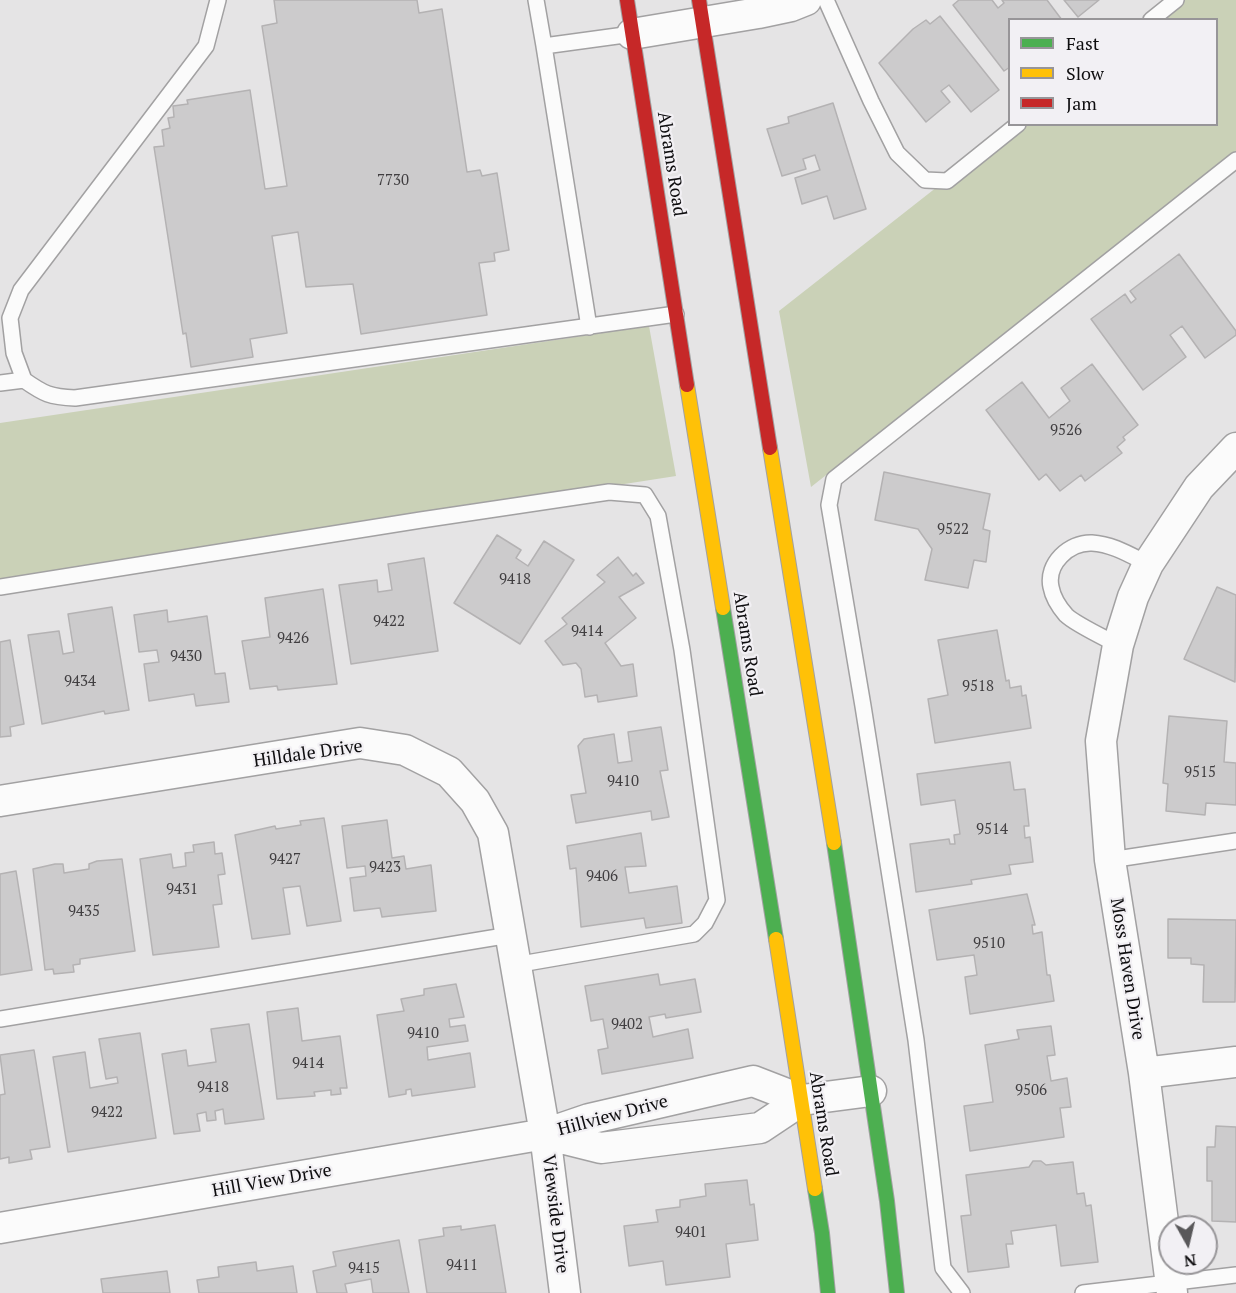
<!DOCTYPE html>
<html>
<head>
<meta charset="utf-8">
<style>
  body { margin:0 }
  #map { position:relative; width:1236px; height:1293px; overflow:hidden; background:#e5e4e5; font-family:"PT Serif",serif }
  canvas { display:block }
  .legend { position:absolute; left:1008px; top:18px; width:210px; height:108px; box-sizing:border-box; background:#f2f0f4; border:2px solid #979598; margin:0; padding:8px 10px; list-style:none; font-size:18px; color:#0e0d0f }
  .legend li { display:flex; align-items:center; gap:12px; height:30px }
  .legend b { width:30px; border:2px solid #979598 }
  .north { position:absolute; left:1158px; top:1215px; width:60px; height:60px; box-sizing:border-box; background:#f2f0f4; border:2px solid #979598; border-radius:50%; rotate:172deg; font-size:16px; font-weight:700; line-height:24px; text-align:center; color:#0e0d0f }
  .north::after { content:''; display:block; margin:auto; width:21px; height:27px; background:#59585a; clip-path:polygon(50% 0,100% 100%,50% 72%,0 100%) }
</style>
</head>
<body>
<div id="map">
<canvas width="1236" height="1293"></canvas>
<ul class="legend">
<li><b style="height:8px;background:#4caf50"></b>Fast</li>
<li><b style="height:8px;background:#ffc107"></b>Slow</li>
<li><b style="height:8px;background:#c62828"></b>Jam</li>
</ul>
<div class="north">N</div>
</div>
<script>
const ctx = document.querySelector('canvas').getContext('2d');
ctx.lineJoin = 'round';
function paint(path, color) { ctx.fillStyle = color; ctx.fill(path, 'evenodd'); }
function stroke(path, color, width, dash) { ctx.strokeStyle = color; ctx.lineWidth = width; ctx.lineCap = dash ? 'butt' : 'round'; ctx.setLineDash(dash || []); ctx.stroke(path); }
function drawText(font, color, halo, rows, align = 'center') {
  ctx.font = font + ' "PT Serif",serif'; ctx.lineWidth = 4.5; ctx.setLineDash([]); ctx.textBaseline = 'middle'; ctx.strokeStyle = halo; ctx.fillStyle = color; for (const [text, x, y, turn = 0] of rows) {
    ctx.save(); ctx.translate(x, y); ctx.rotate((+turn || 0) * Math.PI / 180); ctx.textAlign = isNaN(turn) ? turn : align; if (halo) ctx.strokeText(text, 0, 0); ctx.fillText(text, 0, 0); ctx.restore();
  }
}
paint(new Path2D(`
  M 1174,0 L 1236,0 L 1236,151 L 811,487 L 779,311 L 1016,125 L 1216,124 L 1216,20 L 1150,19 Z
  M 649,326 L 676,476 L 0,581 L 0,423 Z`), '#cad1b7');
const building = new Path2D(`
  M 274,0 L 417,0 L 419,13 L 442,9 L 467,172 L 480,170 L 482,176 L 497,173 L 509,250 L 494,253 L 495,261 L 479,263 L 487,315 L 361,334 L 353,284 L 306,287 L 298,232 L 272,236 L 287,333 L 250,339 L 253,357 L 191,367 L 186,333 L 183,334 L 154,147 L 164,146 L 162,130 L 170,128 L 168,118 L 174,117 L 173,106 L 188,104 L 187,100 L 250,90 L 265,189 L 287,186 L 262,26 L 277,23 Z
  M 959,0 L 992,0 L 998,8 L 1004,3 L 1002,0 L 1047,0 L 1062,20 L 1010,20 L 1010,67 L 1004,71 L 953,5 Z
  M 1064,0 L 1099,0 L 1078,17 Z
  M 940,16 L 999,90 L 971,112 L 949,85 L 941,91 L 950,102 L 926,122 L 879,63 L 913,29 L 926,20 L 930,24 Z
  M 833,103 L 866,209 L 834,219 L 827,196 L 802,204 L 795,178 L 820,170 L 815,155 L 803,159 L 806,169 L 782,176 L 767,129 L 789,123 L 788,117 Z
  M 1179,254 L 1236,331 L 1236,335 L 1205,358 L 1182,326 L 1170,335 L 1186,357 L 1143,390 L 1091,319 L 1125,294 L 1131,303 L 1136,299 L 1130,291 Z
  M 1092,364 L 1138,425 L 1123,437 L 1125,440 L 1117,447 L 1122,453 L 1085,481 L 1081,475 L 1060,491 L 1046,474 L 1039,480 L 986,410 L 1022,382 L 1049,418 L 1070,401 L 1061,388 Z
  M 884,472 L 990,494 L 983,529 L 990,531 L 986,562 L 974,560 L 968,588 L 925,580 L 932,549 L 918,529 L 875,520 Z
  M 497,535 L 521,550 L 516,558 L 528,566 L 544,541 L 574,560 L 520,644 L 454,603 Z
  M 618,557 L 633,576 L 636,573 L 644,583 L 619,597 L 636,618 L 605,643 L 621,666 L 633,664 L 637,696 L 598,702 L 597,695 L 585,697 L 581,669 L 576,663 L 563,665 L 545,641 L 567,624 L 562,618 L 605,582 L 597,575 Z
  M 424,558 L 438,651 L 351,664 L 339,585 L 377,580 L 378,592 L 392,590 L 388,564 Z
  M 1217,587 L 1236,595 L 1235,682 L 1184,659 Z
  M 323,589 L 337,684 L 278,690 L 277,686 L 250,689 L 242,641 L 270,637 L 265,598 Z
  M 112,607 L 129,710 L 105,714 L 104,711 L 42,724 L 28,635 L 59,631 L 63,654 L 74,652 L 68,614 Z
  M 167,610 L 168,622 L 207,616 L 215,674 L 225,673 L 229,702 L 196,706 L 194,694 L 149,701 L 144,664 L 159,662 L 157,650 L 139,652 L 134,615 Z
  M 997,630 L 1006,681 L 1009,680 L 1010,688 L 1021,686 L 1022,696 L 1026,695 L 1031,728 L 935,743 L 928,699 L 948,695 L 938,640 Z
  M 10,640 L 24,724 L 10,727 L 11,736 L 0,737 L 0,642 Z
  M 1169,716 L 1227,721 L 1224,762 L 1236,763 L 1236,805 L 1206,803 L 1205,815 L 1166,811 L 1168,784 L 1163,783 Z
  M 661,727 L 668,770 L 660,771 L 669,817 L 652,820 L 651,811 L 576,823 L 571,795 L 586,793 L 578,746 L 584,739 L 614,734 L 618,763 L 632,761 L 628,732 Z
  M 1010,762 L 1014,790 L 1025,789 L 1029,826 L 1024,826 L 1025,838 L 1030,837 L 1033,862 L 1009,865 L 1011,874 L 971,880 L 972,884 L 916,892 L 910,844 L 949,839 L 950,844 L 955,844 L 954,835 L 960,834 L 955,800 L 921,805 L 917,774 Z
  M 324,818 L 341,921 L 307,926 L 300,886 L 283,888 L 290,934 L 252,939 L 235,835 L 275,826 L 276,829 L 301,825 L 300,821 Z
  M 387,820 L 392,858 L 404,856 L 406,869 L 431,865 L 436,911 L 382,917 L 380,908 L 354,911 L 350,878 L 366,876 L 365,866 L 347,868 L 342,826 Z
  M 641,833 L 646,866 L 625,867 L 629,893 L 677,886 L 682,923 L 646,928 L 644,918 L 581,927 L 576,868 L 570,869 L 567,846 Z
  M 214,842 L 215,854 L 222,853 L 225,874 L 218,875 L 222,904 L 213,905 L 219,947 L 153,955 L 140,859 L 171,854 L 173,868 L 186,866 L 185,853 L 194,852 L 193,845 Z
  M 122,859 L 135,951 L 80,959 L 80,964 L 73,965 L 74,972 L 54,974 L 53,969 L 45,970 L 33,869 L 55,864 L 63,864 L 64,873 L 89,869 L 89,864 L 97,861 Z
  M 16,871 L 32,970 L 0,975 L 0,874 Z
  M 1027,894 L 1035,925 L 1032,925 L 1033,934 L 1042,932 L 1047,975 L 1050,975 L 1054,1001 L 970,1014 L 965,977 L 977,975 L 974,955 L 937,960 L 929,910 Z
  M 1168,919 L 1236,920 L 1235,1002 L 1203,1002 L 1204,965 L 1191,964 L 1191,958 L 1168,958 Z
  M 658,974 L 660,985 L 695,979 L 701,1012 L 666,1018 L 665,1014 L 649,1017 L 653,1037 L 688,1029 L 693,1058 L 602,1074 L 598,1050 L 608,1048 L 603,1019 L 591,1021 L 585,986 Z
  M 456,984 L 464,1017 L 449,1019 L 450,1027 L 465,1025 L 468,1041 L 427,1047 L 428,1060 L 470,1053 L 475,1087 L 412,1096 L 411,1089 L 406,1090 L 406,1094 L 389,1097 L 377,1015 L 404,1011 L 401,999 L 424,995 L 424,989 Z
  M 298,1008 L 302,1041 L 340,1036 L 347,1088 L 340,1088 L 341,1094 L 331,1095 L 331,1090 L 314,1092 L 315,1096 L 277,1099 L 267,1012 Z
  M 249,1024 L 264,1119 L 225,1124 L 223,1109 L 215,1111 L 216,1120 L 207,1121 L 206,1112 L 197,1114 L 200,1131 L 174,1134 L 162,1054 L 186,1050 L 188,1066 L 216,1062 L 211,1029 Z
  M 1051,1026 L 1055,1055 L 1047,1056 L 1051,1081 L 1067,1078 L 1071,1107 L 1060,1108 L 1064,1137 L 970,1151 L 964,1106 L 993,1102 L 985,1045 L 1019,1039 L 1017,1030 Z
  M 140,1033 L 156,1138 L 68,1152 L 53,1057 L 85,1052 L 90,1088 L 118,1083 L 117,1077 L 106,1079 L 99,1039 Z
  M 34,1050 L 50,1147 L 30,1150 L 32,1159 L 9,1163 L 9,1157 L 0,1159 L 0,1095 L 5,1094 L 0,1055 Z
  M 1216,1126 L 1236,1127 L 1236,1222 L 1212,1221 L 1212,1181 L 1207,1181 L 1207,1147 L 1215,1147 Z
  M 1033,1161 L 1041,1161 L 1046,1165 L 1073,1162 L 1077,1194 L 1084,1193 L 1086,1206 L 1091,1205 L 1098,1262 L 1061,1266 L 1056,1225 L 1011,1231 L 1013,1244 L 1006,1244 L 1009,1267 L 968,1272 L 961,1216 L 971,1215 L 966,1175 L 1029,1167 Z
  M 747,1180 L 750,1205 L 754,1204 L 758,1240 L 726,1244 L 730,1277 L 666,1285 L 663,1261 L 629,1266 L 624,1226 L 658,1222 L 656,1210 L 680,1207 L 680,1200 L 706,1196 L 705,1184 Z
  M 495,1225 L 506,1293 L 427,1293 L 419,1240 L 444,1236 L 443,1228 L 461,1226 L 461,1230 Z
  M 399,1240 L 409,1293 L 373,1293 L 371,1279 L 345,1284 L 347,1293 L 317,1293 L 313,1271 L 336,1266 L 333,1252 Z
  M 256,1262 L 257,1271 L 293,1266 L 297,1293 L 199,1293 L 197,1280 L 219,1277 L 218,1267 Z
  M 167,1271 L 170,1293 L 103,1293 L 101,1279 Z`);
paint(building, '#cccbcc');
stroke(building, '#b4b2b3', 1.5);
const lane = new Path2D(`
  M 536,0 L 544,46
  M 826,0 L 871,101 L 897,153 L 925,180 L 947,181 L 1018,124
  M 1151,20 L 1176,0
  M 589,327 L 544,46 L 632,34
  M 24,380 L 14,353 L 10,318 L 21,290 L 206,46 L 218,0
  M 0,383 L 24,380 C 44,394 50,397 75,398 L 676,314
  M 0,587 L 421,520 L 609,492 L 645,495 L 658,516 L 682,650 L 717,900 L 705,923 L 694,934 L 515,965
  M 1118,645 C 1105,638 1075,624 1066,615 C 1059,607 1053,598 1051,587 C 1046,564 1069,542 1092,543 C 1112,544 1130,555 1148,564
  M 1110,860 L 1236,841
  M 0,1019 L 510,935
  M 962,1293 L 943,1268 L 916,1040 L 863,706 L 829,505 L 834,479 L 1236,160
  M 1083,1293 L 1236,1275`);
const street = new Path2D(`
  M 632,34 L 758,13 L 791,6 L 806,0
  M 0,801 L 360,743 L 405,750 L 449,772 L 475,801 L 493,833 L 545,1134 L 565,1293
  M 1144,1073 L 1236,1062
  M 545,1134 L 601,1148 L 760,1128 L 802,1100 L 871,1091
  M 0,1228 L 545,1134 L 589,1119 L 753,1081 L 802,1100
  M 1172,1293 L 1144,1073 L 1110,860 L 1101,741 L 1118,645 L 1133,597 L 1148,564 L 1199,487 L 1236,448`);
const fast = new Path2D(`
  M 723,608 L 776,939
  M 834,843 L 887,1201 L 897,1293
  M 815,1189 L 822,1233 L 828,1293`);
const slow = new Path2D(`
  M 687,385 L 723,608
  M 770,448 L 834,843
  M 776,939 L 815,1189`);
const jam = new Path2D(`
  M 627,0 L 687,385
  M 699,0 L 770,448`);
stroke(lane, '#a2a1a2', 18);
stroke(street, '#a2a1a2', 33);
stroke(fast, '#a2a1a2', 16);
stroke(slow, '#a2a1a2', 16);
stroke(jam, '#a2a1a2', 16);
stroke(lane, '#fbfbfb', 15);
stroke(street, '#fbfbfb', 30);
stroke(fast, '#4caf50', 14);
stroke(slow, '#ffc107', 14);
stroke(jam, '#c62828', 14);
drawText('15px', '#403e40', null, [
  ["7730",393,181],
  ["9526",1066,431],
  ["9522",953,530],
  ["9418",515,580],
  ["9422",389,622],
  ["9414",587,632],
  ["9426",293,639],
  ["9430",186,657],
  ["9434",80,682],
  ["9518",978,687],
  ["9515",1200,773],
  ["9410",623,782],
  ["9514",992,830],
  ["9427",285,860],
  ["9423",385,868],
  ["9406",602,877],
  ["9431",182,890],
  ["9435",84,912],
  ["9510",989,944],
  ["9402",627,1025],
  ["9410",423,1034],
  ["9414",308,1064],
  ["9418",213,1088],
  ["9506",1031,1091],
  ["9422",107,1113],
  ["9401",691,1233],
  ["9411",462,1266],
  ["9415",364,1269]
]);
drawText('18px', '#0e0d0f', '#f2f0f4', [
  ["Abrams Road",671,164,81],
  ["Abrams Road",747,644,81],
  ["Hilldale Drive",308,754,-8],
  ["Moss Haven Drive",1127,969,81],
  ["Hillview Drive",613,1116,-15],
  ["Abrams Road",823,1124,81],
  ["Hill View Drive",272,1181,-10],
  ["Viewside Drive",555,1214,83]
]);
</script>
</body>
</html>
